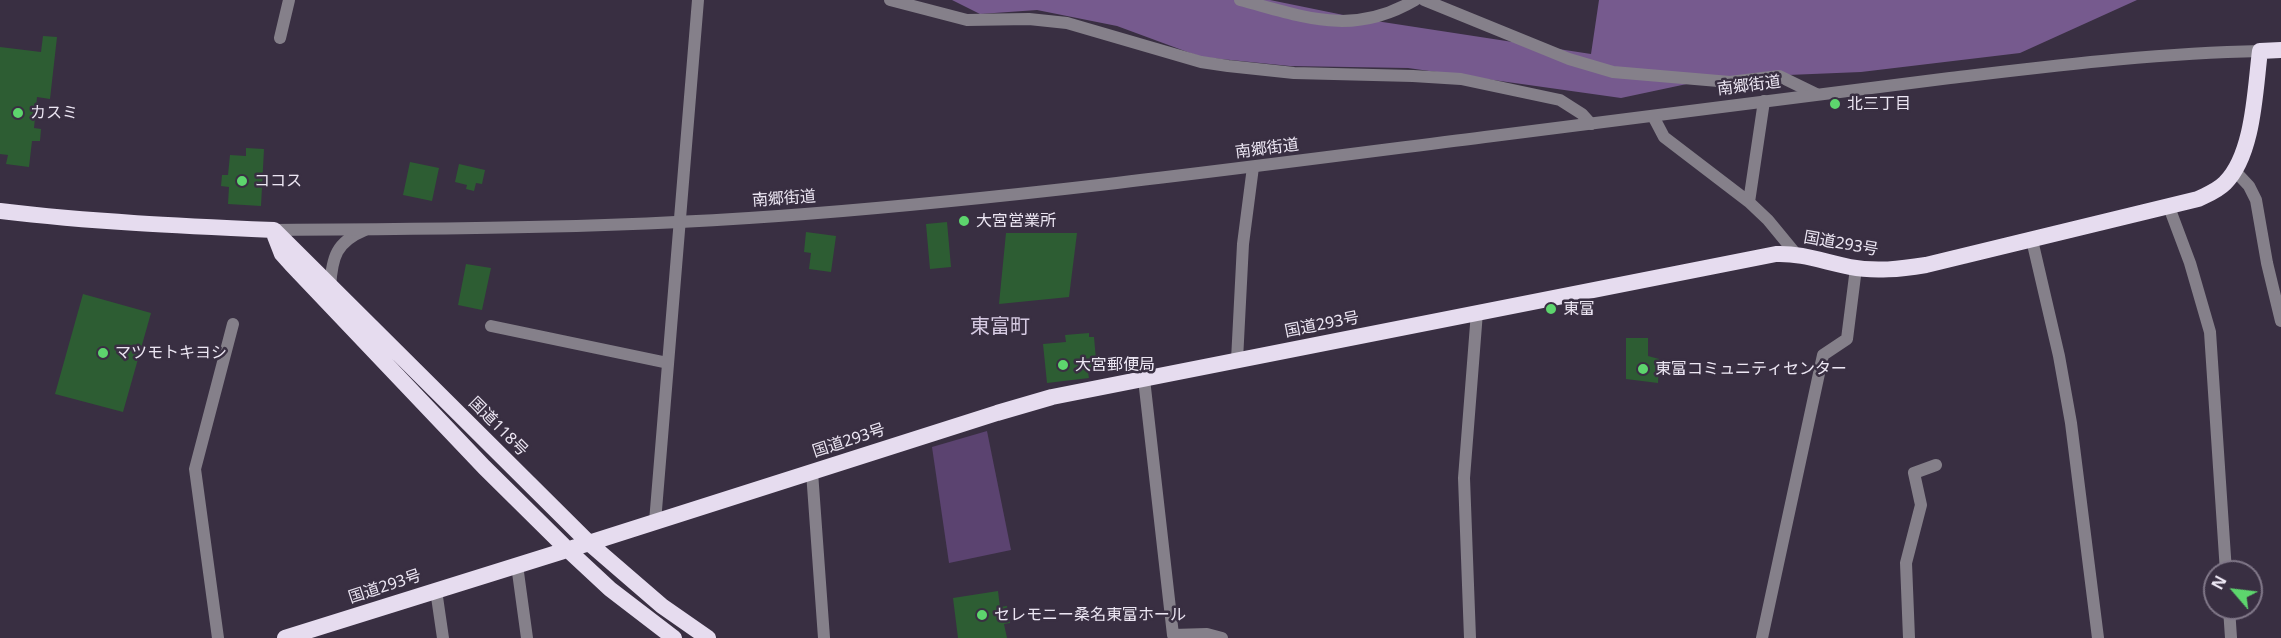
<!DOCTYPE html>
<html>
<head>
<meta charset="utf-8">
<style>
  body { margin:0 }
  #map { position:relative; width:2281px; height:638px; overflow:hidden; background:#392f42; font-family:"Noto Sans",sans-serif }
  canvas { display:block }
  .north { position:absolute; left:2203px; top:560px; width:60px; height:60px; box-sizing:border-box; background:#392f42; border:2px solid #817889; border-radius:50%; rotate:298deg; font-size:16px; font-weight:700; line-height:24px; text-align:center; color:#ece6f3 }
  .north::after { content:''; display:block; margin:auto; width:21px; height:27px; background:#5dd56d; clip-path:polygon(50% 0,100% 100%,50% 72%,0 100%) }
</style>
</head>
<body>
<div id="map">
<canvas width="2281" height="638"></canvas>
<div class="north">N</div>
</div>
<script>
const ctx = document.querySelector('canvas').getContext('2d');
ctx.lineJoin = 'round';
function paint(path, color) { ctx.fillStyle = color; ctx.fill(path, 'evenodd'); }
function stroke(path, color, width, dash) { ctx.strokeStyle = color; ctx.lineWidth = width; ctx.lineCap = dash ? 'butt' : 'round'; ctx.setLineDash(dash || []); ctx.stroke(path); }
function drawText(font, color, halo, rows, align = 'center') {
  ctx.font = font + ' "Noto Sans","Noto Sans JP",sans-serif'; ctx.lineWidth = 5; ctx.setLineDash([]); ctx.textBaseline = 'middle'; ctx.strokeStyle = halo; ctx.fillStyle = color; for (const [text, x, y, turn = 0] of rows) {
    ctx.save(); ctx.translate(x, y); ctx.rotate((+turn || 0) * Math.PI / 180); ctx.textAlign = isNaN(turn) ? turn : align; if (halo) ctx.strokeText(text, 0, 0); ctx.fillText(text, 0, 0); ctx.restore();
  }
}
paint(new Path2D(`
  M 987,431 L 1011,550 L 949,563 L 932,447 Z`), '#5b4370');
paint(new Path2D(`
  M 952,0 L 1270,0 L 1363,19 L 1591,54 L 1599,0 L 2137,0 L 2020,53 L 1861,72 L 1715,78 L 1621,98 L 1408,68 L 1290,66 L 1201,57 L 1117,26 L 1037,10 L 980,14 Z`), '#765a8e');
paint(new Path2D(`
  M 43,36 L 57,37 L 50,99 L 37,97 L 34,128 L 41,129 L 40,141 L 32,141 L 29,167 L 6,164 L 8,155 L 0,154 L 0,47 L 41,52 Z
  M 246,148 L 264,149 L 261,206 L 228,204 L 229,187 L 221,186 L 222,175 L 228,175 L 230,155 L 246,156 Z
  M 410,162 L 439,168 L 432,201 L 403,195 Z
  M 459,164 L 485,170 L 482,184 L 476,183 L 474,191 L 466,189 L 467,185 L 455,182 Z
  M 947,222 L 951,267 L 930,269 L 926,224 Z
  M 806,232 L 836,236 L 831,272 L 809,269 L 811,253 L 804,252 Z
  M 1006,233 L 1077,233 L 1069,297 L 999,304 Z
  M 466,264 L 491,268 L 482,310 L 458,305 Z
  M 83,294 L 151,313 L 123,412 L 55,394 Z
  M 1089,333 L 1089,337 L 1094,337 L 1097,371 L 1088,372 L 1089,378 L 1047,383 L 1043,344 L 1066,342 L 1065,335 Z
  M 1626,338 L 1648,338 L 1648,356 L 1659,359 L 1658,383 L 1626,379 Z
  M 998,591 L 1000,607 L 1007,606 L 1010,623 L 1004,624 L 1007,638 L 958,638 L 953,598 Z`), '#2d5d33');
stroke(new Path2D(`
  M 890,0 L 967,20 L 1029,19 L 1067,23 L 1201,62 L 1228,66 L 1294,73 L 1413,76 L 1461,79 L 1560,100 L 1582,114 L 1591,124
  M 1240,0 C 1305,17 1352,37 1415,0
  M 1424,0 L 1569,59 L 1613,72 L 1730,82 L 1779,76 L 1816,94
  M 280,38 L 289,0
  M 1653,116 L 1664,137 L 1749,202 L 1768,220 L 1796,254
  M 2235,171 L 2249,186 L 2256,200 L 2267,263 L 2281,321
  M 1749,202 L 1764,101
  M 2169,207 L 2190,263 L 2210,332 L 2226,572
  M 330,287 C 332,257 336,242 365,230
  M 491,326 L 668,363
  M 1237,360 L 1243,244 L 1253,167
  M 1144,379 L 1173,635 L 1207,634 L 1222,638
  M 812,472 L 824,638
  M 655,522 L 698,0
  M 517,565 L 527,638
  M 436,590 L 443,638
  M 2229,608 L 2231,638
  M 218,638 L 195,469 L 233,324
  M 1470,638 L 1464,478 L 1477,312
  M 1762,638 L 1823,355 L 1847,339 L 1856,268
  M 1909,638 L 1906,563 L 1921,505 L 1914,473 L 1936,465`), '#85808a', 12);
stroke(new Path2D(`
  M 274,230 C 451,229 629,228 805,214 C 1035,196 1264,165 1493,136 C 1645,117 1797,96 1950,78 C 2053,66 2156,53 2260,51
  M 2032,240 L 2059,356 L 2071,423 L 2098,638`), '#85808a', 12);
stroke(new Path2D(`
  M 0,211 C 91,222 182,226 274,230 L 589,543 L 662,606 L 708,638
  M 275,236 L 282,254 L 291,264 L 484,467 L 567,549 L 610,589 L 674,638
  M 285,638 L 589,543 L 997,413 L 1052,397 L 1776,254 C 1802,253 1824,262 1850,267 C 1875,272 1901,269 1926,265 L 2198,199 C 2208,194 2217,191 2225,183 C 2254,154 2255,89 2260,51 L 2281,50`), '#e6dcef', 16);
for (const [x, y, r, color] of [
  [1835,104,6,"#5dd56d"],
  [18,113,6,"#5dd56d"],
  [242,181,6,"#5dd56d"],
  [964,221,6,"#5dd56d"],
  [1551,309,6,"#5dd56d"],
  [103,353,6,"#5dd56d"],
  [1063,365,6,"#5dd56d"],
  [1643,369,6,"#5dd56d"],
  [982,615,6,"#5dd56d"]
]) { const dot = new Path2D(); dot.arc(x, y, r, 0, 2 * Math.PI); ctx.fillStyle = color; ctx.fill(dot); stroke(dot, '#392f42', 2); }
drawText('16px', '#ece6f3', '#392f42', [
  ["南郷街道",1749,86,-7],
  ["南郷街道",1267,149,-7],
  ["南郷街道",784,199,-4],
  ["国道293号",1841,244,10],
  ["国道293号",1322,325,-11],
  ["国道118号",498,427,45],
  ["国道293号",849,441,-18],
  ["国道293号",385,587,-18]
]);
drawText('16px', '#ece6f3', '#392f42', [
  ["北三丁目",1847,104],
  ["カスミ",30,113],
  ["ココス",254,181],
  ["大宮営業所",976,221],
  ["東富",1563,309],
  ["マツモトキヨシ",115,353],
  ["大宮郵便局",1075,365],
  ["東富コミュニティセンター",1655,369],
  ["セレモニー桑名東富ホール",994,615]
], 'left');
drawText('20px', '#d7cbe3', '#392f42', [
  ["東富町",1000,327]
]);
</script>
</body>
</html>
